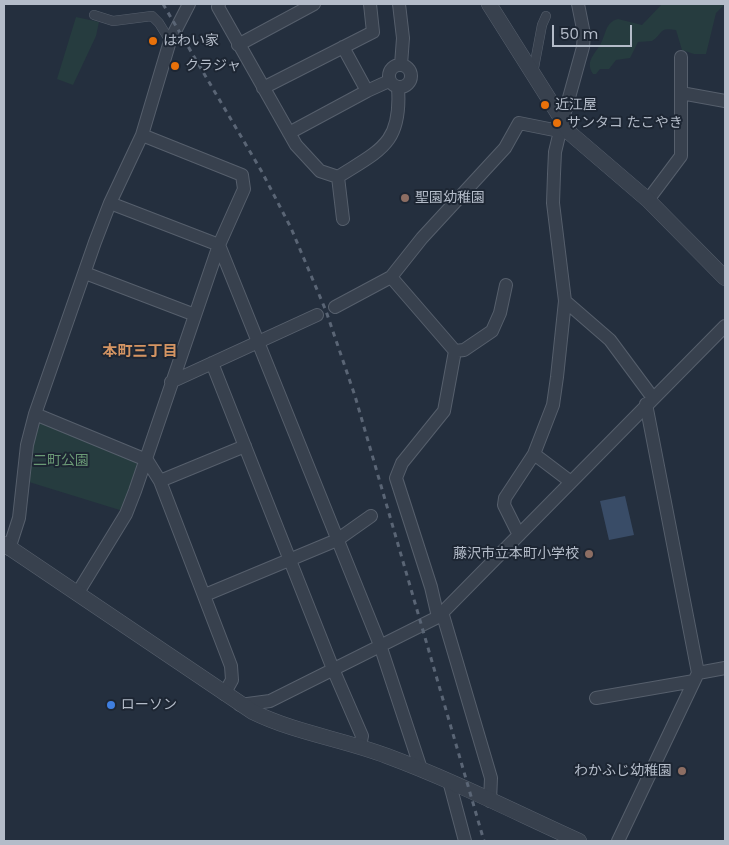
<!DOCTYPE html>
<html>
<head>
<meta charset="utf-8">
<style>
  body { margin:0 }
  #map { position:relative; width:729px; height:845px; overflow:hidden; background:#242f3e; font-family:Poppins,sans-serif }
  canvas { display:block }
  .frame { position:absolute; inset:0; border:5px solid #b4bcc9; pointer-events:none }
  .scale { position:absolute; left:552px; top:25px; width:80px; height:22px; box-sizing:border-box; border:2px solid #b4bcc9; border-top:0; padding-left:6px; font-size:15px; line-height:18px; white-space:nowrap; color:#b4bcc9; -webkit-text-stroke:4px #1d2633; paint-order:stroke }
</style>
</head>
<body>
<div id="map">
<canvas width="729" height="845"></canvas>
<div class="frame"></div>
<div class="scale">50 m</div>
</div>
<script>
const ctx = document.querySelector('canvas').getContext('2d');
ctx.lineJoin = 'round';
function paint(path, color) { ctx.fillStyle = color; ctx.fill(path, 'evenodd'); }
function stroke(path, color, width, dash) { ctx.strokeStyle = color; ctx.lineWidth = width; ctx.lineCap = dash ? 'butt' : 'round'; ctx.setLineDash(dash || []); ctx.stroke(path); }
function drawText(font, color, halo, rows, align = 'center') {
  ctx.font = font + ' Poppins,"Noto Sans JP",sans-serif'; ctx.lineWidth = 4; ctx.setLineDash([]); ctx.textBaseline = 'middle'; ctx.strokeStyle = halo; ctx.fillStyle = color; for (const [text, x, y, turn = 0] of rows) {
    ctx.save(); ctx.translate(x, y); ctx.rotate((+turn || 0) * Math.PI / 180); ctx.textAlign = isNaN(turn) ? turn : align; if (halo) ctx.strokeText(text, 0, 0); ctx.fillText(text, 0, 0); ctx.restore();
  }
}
paint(new Path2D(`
  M 662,4 L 725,4 L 716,13 L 706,54 L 694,54 L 682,50 L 676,30 C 658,27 664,33 652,41 L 638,42 L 630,58 L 616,60 L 609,69 L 600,69 L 596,74 L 593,74 C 585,62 594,55 600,45 C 606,35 605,22 618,19 L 642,25 Z
  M 76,17 L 99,22 L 96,36 L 73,85 L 57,79 Z
  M 39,421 L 140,462 L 123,511 L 29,482 L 33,445 Z`), '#263c3f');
paint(new Path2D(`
  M 625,496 L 634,535 L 609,540 L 600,501 Z`), '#394c67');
const pedestrian = new Path2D(`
  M 94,15 L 113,21 L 152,16 L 159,23 L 170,41
  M 533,73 L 542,25 L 546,16`);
const minor = new Path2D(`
  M 219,4 L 218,7 L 296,145 L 320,171 L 338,177
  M 399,4 L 403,38 L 401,65
  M 238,45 L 314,4
  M389 76a11 11 0 1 1 22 0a11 11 0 1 1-22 0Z
  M 263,88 L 373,32 L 370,4
  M 367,91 L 389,81
  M 681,93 L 725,101
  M 289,133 L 367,91 L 343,47
  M 338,177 C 380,150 402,144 398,88
  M 338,177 L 343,219
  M 648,200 L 681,156 L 681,57
  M 110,203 L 219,245 L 380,645 L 421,769
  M 85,273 L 195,315
  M 391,277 L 455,351 L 464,350 L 492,331 L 500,313 L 506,285
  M 565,301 L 610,340 L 653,398
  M 335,307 L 391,277 L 422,238 L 505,148 L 519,123 L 569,133
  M 212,363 L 333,669 L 362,736 L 360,746
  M 171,382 L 317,315
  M 35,414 L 144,459
  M 534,454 L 571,482
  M 145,457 L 160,481 L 231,666 L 232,680 L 224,694
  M 160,481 L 245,446
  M 519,535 L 504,505 L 505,498 L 534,454 L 553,405 L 557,377 L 565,301 L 553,203 L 554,174 L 555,152 L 562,123 L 583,47 L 584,34 L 578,4
  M 9,549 L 19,518 L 27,445 L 35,414 L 95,242 L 110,203 L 142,135 L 170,41 L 189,4
  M 77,594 L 126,514 L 135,491 L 219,245 L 244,189 L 242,175 L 142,135
  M 205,595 L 337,540 L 371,516
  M 442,612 L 491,778 L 490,801
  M 438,617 L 431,587 L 396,478 L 402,463 L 444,411 L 455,351
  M 698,673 L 725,668
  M 596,698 L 694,681
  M 240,705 L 270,701 L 438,617 L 725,326
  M 449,781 L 465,841
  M 618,841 L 698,673 L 646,404`);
const tertiary = new Path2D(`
  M 489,4 L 571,134 L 648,200 L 725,278
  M 4,544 L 253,712 C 296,733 342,739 387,756 C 452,780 515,812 579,841`);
stroke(pedestrian, '#565f6c', 10);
stroke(minor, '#565f6c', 14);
stroke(tertiary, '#565f6c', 16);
stroke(pedestrian, '#38414e', 9);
stroke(minor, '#38414e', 12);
stroke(tertiary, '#38414e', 15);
stroke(new Path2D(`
  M 163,4 L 262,172 L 291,228 L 326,311 L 355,396 L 484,841`), '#5a6575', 3, [5, 5]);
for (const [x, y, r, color] of [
  [153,41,5,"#e8710a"],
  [175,66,5,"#e8710a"],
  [545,105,5,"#e8710a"],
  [557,123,5,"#e8710a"],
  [405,198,5,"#8d6e63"],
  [589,554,5,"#8d6e63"],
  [111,705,5,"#3f7fe0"],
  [682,771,5,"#8d6e63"]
]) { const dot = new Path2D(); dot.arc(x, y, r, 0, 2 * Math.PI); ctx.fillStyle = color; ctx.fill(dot); stroke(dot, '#1d2633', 2); }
drawText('14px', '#b4bcc9', '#1d2633', [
  ["はわい家",163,41],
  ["クラジャ",185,66],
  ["近江屋",555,105],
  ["サンタコ たこやき",567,123],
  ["聖園幼稚園",415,198],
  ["藤沢市立本町小学校",579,554,"right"],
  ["ローソン",121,705],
  ["わかふじ幼稚園",672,771,"right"]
], 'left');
drawText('14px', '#6b9a76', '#1d2633', [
  ["二町公園",61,461]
]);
drawText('bold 15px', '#d59563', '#1d2633', [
  ["本町三丁目",140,352]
]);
</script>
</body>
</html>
